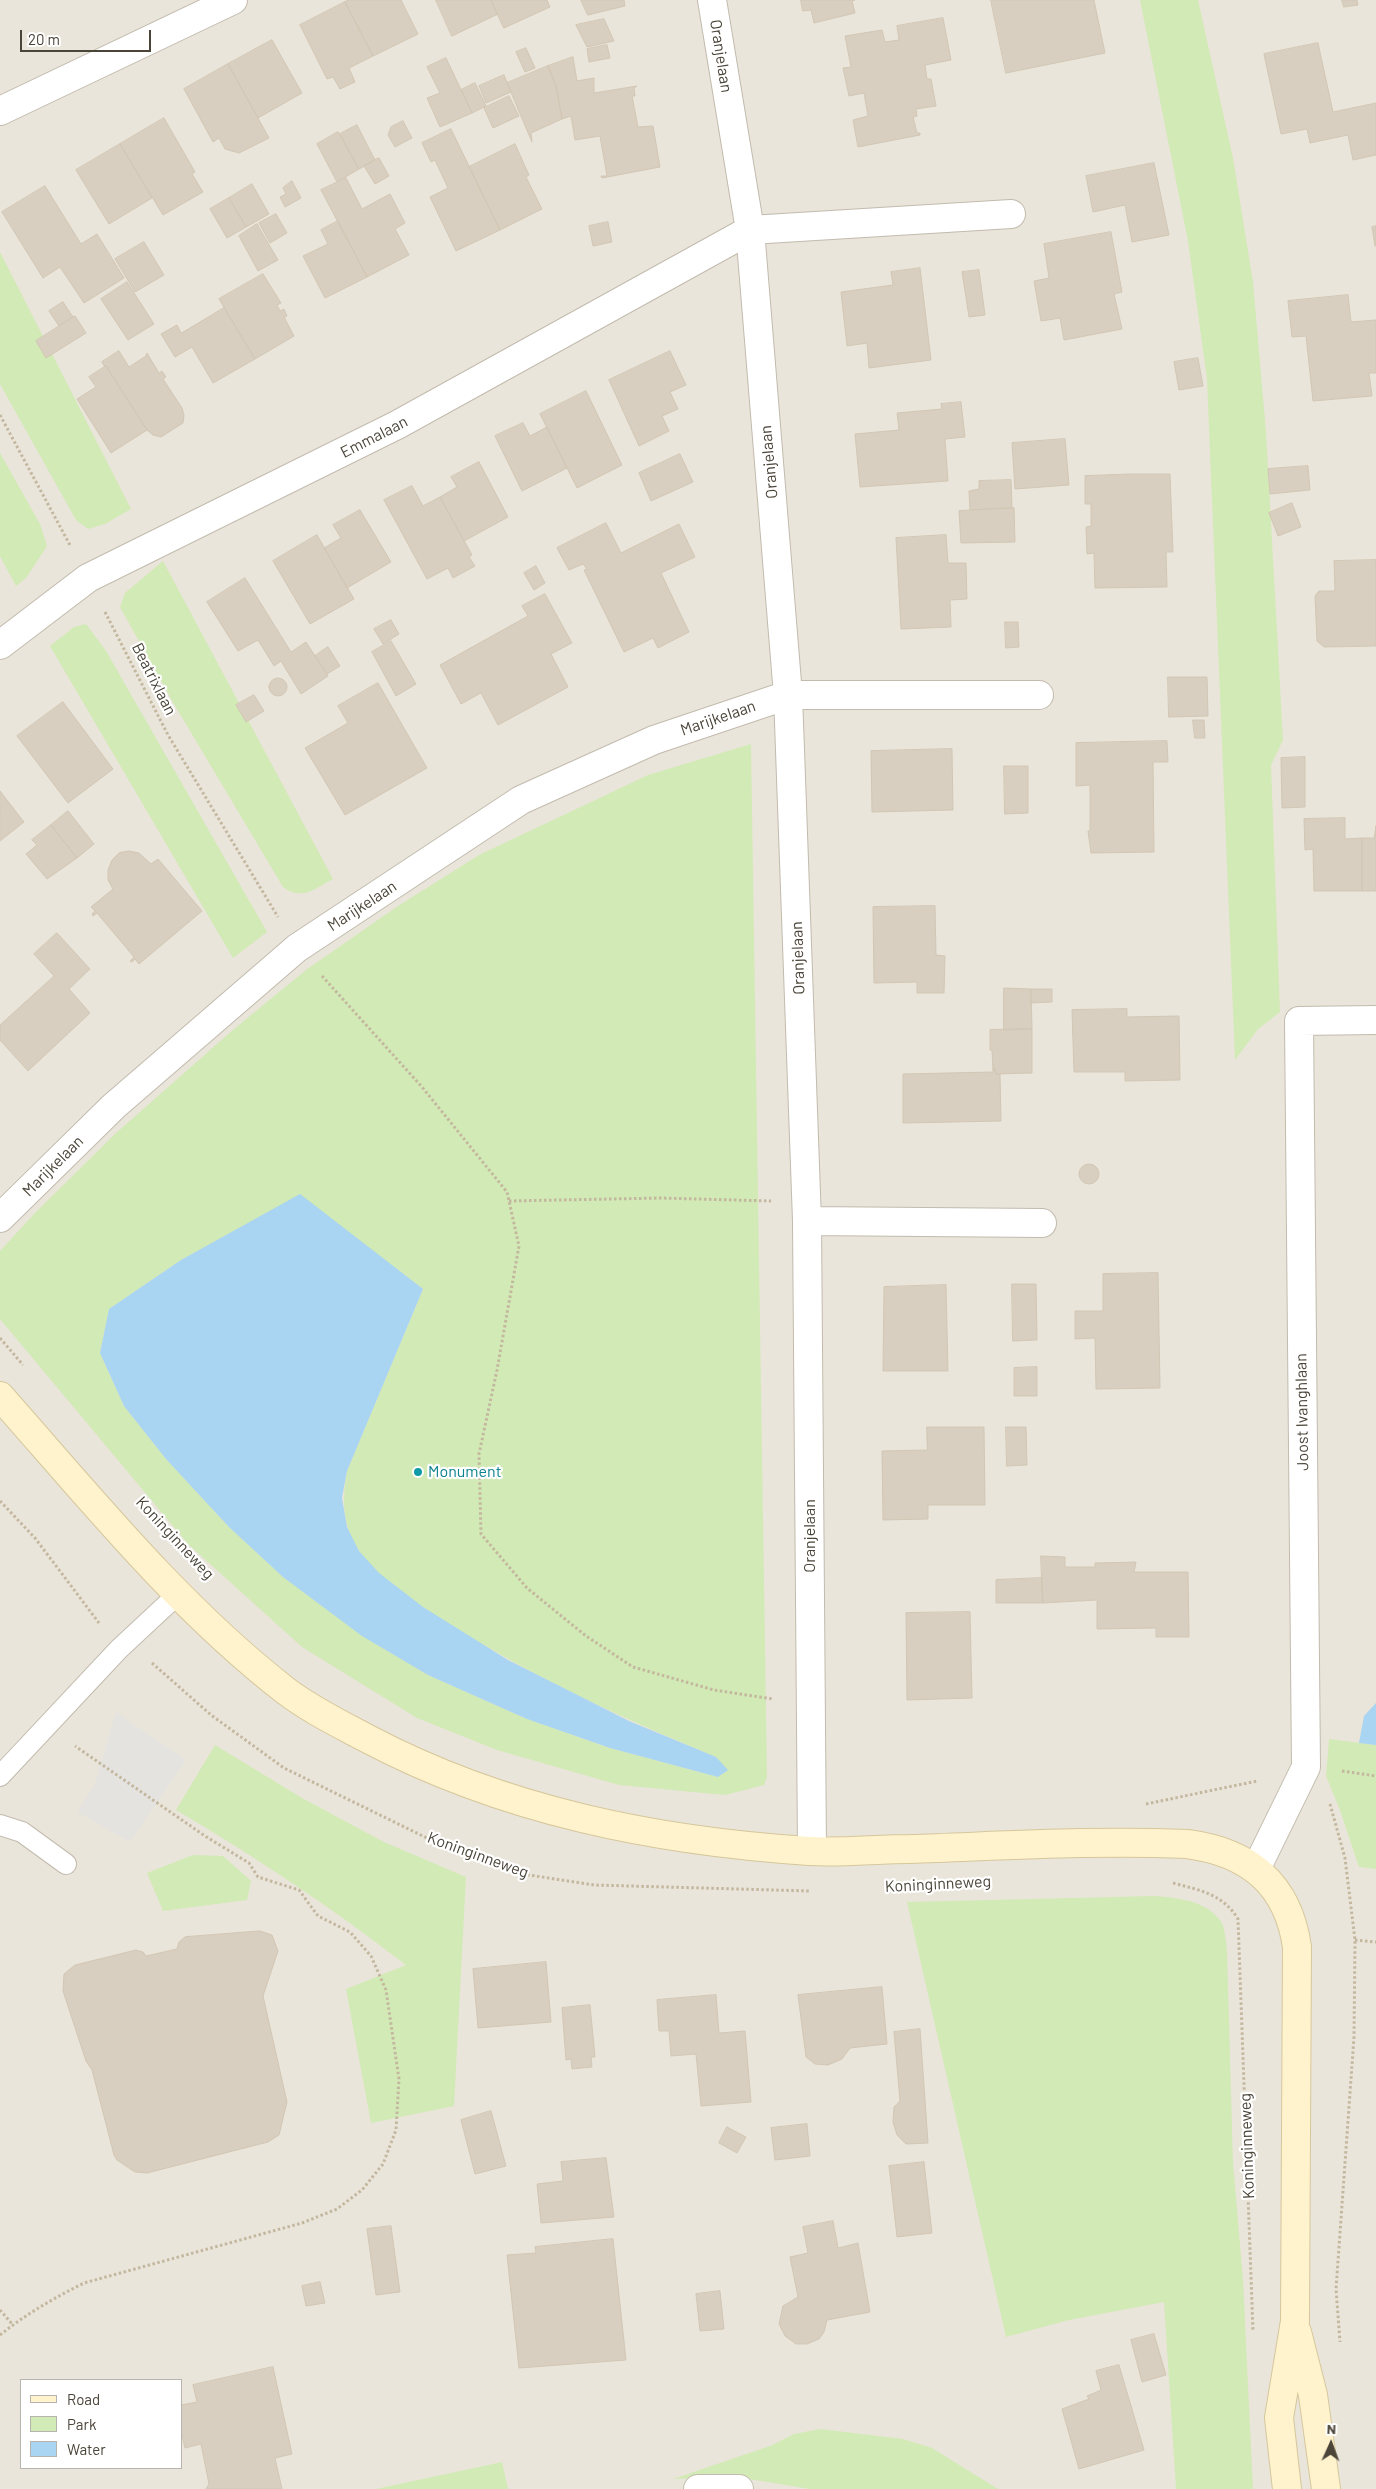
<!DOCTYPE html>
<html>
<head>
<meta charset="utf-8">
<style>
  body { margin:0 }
  #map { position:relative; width:1376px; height:2489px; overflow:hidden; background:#f6f3ec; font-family:Barlow,sans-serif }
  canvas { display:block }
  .legend { position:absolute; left:20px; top:2379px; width:162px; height:90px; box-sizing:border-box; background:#fff; border:1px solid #b7b4b0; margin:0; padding:6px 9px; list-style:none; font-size:15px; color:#4b4439 }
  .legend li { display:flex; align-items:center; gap:10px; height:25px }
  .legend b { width:25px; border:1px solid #b7b4b0 }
  .north { position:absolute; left:1306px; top:2419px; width:50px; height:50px; -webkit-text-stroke:4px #fff; paint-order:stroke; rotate:2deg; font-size:14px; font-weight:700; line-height:20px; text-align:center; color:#4b4439 }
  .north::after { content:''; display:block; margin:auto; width:18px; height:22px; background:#4b4439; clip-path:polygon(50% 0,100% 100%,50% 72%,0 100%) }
  .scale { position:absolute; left:20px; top:30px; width:131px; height:22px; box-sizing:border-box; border:2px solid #4b4439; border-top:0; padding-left:6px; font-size:15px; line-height:18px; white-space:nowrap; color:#4b4439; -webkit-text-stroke:4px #fff; paint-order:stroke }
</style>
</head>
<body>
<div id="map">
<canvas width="1376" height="2489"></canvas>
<ul class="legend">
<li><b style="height:6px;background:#fff3cd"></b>Road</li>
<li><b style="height:14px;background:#d2eab5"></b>Park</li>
<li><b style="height:14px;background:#a9d4f2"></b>Water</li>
</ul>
<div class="north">N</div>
<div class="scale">20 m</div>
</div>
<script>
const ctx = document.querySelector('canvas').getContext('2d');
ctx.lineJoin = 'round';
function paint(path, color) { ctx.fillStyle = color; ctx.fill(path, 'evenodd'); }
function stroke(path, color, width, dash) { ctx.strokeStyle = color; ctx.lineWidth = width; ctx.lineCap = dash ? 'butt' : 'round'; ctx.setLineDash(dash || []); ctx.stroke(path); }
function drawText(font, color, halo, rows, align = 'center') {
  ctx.font = font + ' Barlow,sans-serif'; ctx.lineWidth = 4.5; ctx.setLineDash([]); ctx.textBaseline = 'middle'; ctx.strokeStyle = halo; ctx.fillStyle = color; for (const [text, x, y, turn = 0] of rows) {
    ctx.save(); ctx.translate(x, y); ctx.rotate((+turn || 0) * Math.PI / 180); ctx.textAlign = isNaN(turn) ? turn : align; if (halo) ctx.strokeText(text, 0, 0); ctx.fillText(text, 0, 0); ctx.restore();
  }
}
paint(new Path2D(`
  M 0,0 L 1376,0 L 1376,2489 L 0,2489 ZM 21,2380 L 181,2380 L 181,2468 L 21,2468 Z`), '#eae5da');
paint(new Path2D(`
  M 1140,0 L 1198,0 L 1233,158 L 1253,282 L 1266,432 L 1283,740 L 1271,765 L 1280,1012 L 1258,1029 L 1235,1060 L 1207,379 L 1188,241 Z
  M 0,252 L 131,509 L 105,524 L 88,529 L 76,520 L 0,384 Z
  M 0,453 L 40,524 L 47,546 L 26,578 L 16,586 L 0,556 Z
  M 163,561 L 333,879 C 314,889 303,901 283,887 L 171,699 L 120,607 L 125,593 Z
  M 86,624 L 106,651 L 267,932 L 233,958 L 50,646 L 74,627 Z
  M 751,744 L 767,1777 L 764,1785 L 725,1795 L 619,1785 L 497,1750 L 417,1718 L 302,1647 L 188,1544 L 0,1319 L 0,1251 L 34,1214 L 115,1134 L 234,1029 L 306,970 L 395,908 L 479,855 L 648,775 ZM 300,1195 L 423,1289 L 347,1471 C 342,1501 342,1525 359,1551 C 381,1582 419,1605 451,1625 C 535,1678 624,1719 716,1757 L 718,1777 L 610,1748 L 527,1719 L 428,1675 L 363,1636 L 283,1577 L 229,1527 L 166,1459 L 124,1406 L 100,1353 L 109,1309 L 181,1260 Z
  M 1329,1739 L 1376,1745 L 1376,1869 L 1359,1867 L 1340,1810 L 1326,1776 Z
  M 215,1745 L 302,1798 L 384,1842 L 466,1877 L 454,2106 L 371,2123 L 346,1989 L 406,1965 C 332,1908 256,1857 176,1810 Z
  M 193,1855 L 223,1856 L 251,1881 L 247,1900 L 163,1911 L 147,1873 Z
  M 1155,1896 C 1178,1898 1204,1900 1220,1920 C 1225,1926 1226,1942 1227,1950 L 1233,2163 L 1243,2280 L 1253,2489 L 1176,2489 L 1164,2302 L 1069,2320 L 1006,2337 L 907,1902 Z
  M 820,2429 L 903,2439 L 932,2448 L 998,2489 L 810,2489 L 737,2477 L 673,2479 L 770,2446 L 794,2434 Z
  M 502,2462 L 508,2489 L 376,2489 Z`), '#d2eab5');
paint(new Path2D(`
  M 116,1712 L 186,1760 L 130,1842 L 77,1812 L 94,1786 Z`), '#e5e3e0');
paint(new Path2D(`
  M 300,1194 L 423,1289 L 347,1471 L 342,1498 L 347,1527 L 359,1551 L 379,1573 L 423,1607 L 508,1660 L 629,1721 L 716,1757 L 728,1770 L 718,1777 L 610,1748 L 527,1719 L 428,1675 L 362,1636 L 283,1577 L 229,1527 L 166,1459 L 124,1406 L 100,1353 L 109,1309 L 181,1260 Z
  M 1376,1703 L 1376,1745 L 1359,1743 L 1364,1716 Z`), '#a9d4f2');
const building = new Path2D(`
  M 349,0 L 401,0 L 418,34 L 373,56 L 345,2 Z
  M 436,0 L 491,0 L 498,14 L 452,36 Z
  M 491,0 L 547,0 L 550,7 L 504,28 Z
  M 581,0 L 624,0 L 625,6 L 588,15 Z
  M 801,0 L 855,0 L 852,1 L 855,13 L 814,23 L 811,10 L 803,11 Z
  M 991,0 L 1094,0 L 1105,53 L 1006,73 Z
  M 1342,0 L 1357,0 L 1358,5 L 1344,7 Z
  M 345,2 L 373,56 L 349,68 L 355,82 L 340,89 L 333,77 L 327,79 L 300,25 Z
  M 943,18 L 951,60 L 925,65 L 927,79 L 931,79 L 936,106 L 916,109 L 917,116 L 913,117 L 917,133 L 920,133 L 920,135 L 858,147 L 853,120 L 868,116 L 864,93 L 849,96 L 843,68 L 851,67 L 845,36 L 882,30 L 885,42 L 899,40 L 897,26 Z
  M 604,19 L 614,41 L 587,47 L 576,25 Z
  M 272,40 L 302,93 L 258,118 L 228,64 Z
  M 1318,43 L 1333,112 L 1376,103 L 1376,155 L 1353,160 L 1348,135 L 1310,143 L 1307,129 L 1281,134 L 1264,54 Z
  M 607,45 L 610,58 L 589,62 L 587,49 Z
  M 526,48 L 535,68 L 525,72 L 516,52 Z
  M 573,57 L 577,81 L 594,78 L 594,93 L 637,86 L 634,88 L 635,96 L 632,96 L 638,127 L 653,126 L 660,167 L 602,178 L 601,176 L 607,176 L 600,136 L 575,140 L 571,116 L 562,119 L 556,86 L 548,66 Z
  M 446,58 L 472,113 L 440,127 L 427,98 L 440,93 L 427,67 Z
  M 228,64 L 269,138 L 239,153 L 225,149 L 219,138 L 213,142 L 184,89 Z
  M 548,66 L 556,86 L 562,119 L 531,133 L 532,142 L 507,83 Z
  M 504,75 L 511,92 L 486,103 L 479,86 Z
  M 475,83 L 486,106 L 472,113 L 461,90 Z
  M 509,96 L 519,116 L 493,128 L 484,108 Z
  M 164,118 L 195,172 L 192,174 L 203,192 L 163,215 L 120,144 Z
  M 403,121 L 412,138 L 395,147 L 388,135 L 391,127 Z
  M 357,125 L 375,160 L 359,169 L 340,134 Z
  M 451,129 L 500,230 L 456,251 L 430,197 L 448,188 L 435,160 L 431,162 L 422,143 Z
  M 338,132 L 359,169 L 337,182 L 317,144 Z
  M 120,144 L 152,198 L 109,224 L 76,170 Z
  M 515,144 L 529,175 L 526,177 L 542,209 L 500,230 L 469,167 Z
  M 379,158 L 389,176 L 375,184 L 364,166 Z
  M 1154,163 L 1169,235 L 1132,242 L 1125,205 L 1093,212 L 1086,176 Z
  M 346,178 L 362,209 L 390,194 L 405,223 L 395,229 L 409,255 L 367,277 L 321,190 Z
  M 292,181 L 301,198 L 285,207 L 280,197 L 286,194 L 283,188 Z
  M 252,184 L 269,214 L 246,227 L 229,198 Z
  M 45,186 L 81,244 L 97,234 L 124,278 L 84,303 L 60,267 L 43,278 L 2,212 Z
  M 229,198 L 246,227 L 227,238 L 210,209 Z
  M 276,214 L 287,233 L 270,243 L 259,223 Z
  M 338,221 L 367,277 L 325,298 L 303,256 L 328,244 L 321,230 Z
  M 608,222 L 612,242 L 593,246 L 589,226 Z
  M 257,224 L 278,260 L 258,271 L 239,236 Z
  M 1376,226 L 1376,246 L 1375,246 L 1372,227 Z
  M 1111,232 L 1122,292 L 1114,294 L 1122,329 L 1064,340 L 1060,318 L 1041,321 L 1034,281 L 1049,278 L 1044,244 Z
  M 144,242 L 164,275 L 135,292 L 115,259 Z
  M 920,268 L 931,360 L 869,368 L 867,343 L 847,346 L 841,292 L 893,285 L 891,272 Z
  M 979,270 L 985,315 L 969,317 L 962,272 Z
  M 263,274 L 281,303 L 277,305 L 280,311 L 284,309 L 287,316 L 284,317 L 294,336 L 255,359 L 219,299 Z
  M 127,282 L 154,324 L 128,340 L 101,299 Z
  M 1348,295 L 1351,322 L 1376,320 L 1376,373 L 1369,373 L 1372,396 L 1313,401 L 1306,336 L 1292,337 L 1288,301 Z
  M 63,302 L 73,317 L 59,326 L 49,311 Z
  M 224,308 L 255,359 L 213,383 L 192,347 L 175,357 L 161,334 L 177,325 L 181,333 Z
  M 75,316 L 86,333 L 46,358 L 36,341 Z
  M 119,351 L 129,367 L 146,356 L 147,353 L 159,373 L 162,371 L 166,377 L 163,379 L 182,408 L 184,415 L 183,423 L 161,437 L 153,435 L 147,430 L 106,366 L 105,367 L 102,362 Z
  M 670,351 L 686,385 L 670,392 L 678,409 L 662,416 L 669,431 L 639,446 L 609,380 Z
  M 1198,358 L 1203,386 L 1179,390 L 1174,362 Z
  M 106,366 L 147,430 L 111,453 L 77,399 L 96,387 L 89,377 Z
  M 586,391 L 622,465 L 577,488 L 540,414 Z
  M 961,402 L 965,437 L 945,439 L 948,481 L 860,487 L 855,434 L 899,430 L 897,413 L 942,409 L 941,404 Z
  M 523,423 L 530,436 L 547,427 L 567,468 L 522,491 L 495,436 Z
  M 1065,439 L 1069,485 L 1015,489 L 1012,443 Z
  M 680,454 L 693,482 L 651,501 L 639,473 Z
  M 479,462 L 508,517 L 464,541 L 440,497 L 457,487 L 451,477 Z
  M 1308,466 L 1310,490 L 1270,494 L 1268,469 Z
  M 1130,474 L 1170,474 L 1173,552 L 1166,552 L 1167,587 L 1095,588 L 1094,553 L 1087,554 L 1086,527 L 1091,526 L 1091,504 L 1085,504 L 1085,476 Z
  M 1011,480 L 1012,508 L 970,510 L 969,491 L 979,489 L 979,481 Z
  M 412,486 L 423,506 L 440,497 L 472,555 L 469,557 L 475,566 L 453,578 L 448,568 L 427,579 L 384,500 Z
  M 1292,503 L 1301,527 L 1278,536 L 1269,513 Z
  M 1014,508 L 1015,542 L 961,543 L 959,511 Z
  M 360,510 L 391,562 L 347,588 L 324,548 L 341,538 L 333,525 Z
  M 606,523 L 621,553 L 679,524 L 695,557 L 661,573 L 689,632 L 658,648 L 653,638 L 624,652 L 584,570 L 587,569 L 583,564 L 569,570 L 557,548 Z
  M 317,535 L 354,599 L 310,624 L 273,561 Z
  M 946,535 L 948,563 L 966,563 L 967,599 L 950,600 L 951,627 L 901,629 L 896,538 Z
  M 1376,560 L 1376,646 L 1324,647 L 1317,641 L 1315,596 L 1319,591 L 1335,591 L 1334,561 Z
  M 536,566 L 545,583 L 534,590 L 524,573 Z
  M 245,578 L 291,652 L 306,642 L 328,676 L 301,694 L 281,661 L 274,666 L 258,640 L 238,651 L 207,602 Z
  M 545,594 L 572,643 L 551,654 L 568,687 L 498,725 L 481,693 L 461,704 L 440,665 L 528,616 L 522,606 Z
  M 391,620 L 399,634 L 383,644 L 374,629 Z
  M 1005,622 L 1018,622 L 1019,647 L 1006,648 Z
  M 391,641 L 416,684 L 396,696 L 372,652 Z
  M 328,647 L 340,666 L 327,674 L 315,656 Z
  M 1168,677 L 1207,677 L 1208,716 L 1169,717 Z
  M269 687a9 9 0 1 1 18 0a9 9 0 1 1-18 0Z
  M 378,683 L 427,768 L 345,815 L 305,748 L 348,723 L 338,706 Z
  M 254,695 L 264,711 L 246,722 L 236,705 Z
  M 63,702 L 113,769 L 68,803 L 17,736 Z
  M 1193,720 L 1204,720 L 1205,738 L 1195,738 Z
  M 1167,741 L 1168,762 L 1153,762 L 1154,852 L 1091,853 L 1088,831 L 1090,831 L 1090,785 L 1076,786 L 1076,743 Z
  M 952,749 L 953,810 L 872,812 L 871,751 Z
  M 1305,757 L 1305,807 L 1282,808 L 1281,758 Z
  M 1004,766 L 1028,766 L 1028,813 L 1005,814 Z
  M 0,791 L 24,822 L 0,841 Z
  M 68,811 L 94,844 L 77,858 L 51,825 Z
  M 1345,818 L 1345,839 L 1362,838 L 1362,891 L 1314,891 L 1313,849 L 1305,850 L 1304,819 Z
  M 51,825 L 77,858 L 47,879 L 26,854 L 37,845 L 32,840 Z
  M 1376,826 L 1376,891 L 1362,891 L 1362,838 L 1374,838 Z
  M 129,851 L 139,853 L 151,864 L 158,859 L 202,911 L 139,964 L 135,959 L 132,962 L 130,961 L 134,957 L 97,913 L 93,916 L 92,914 L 95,911 L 91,907 L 113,889 L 108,880 L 108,870 L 112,860 L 119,853 Z
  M 935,906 L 936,955 L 945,956 L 944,993 L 917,993 L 917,982 L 874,983 L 873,907 Z
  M 57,933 L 90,969 L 69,989 L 90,1013 L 28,1071 L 0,1040 L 0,1025 L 54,976 L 34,954 Z
  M 1004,988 L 1031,989 L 1032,1029 L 1004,1030 Z
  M 1031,989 L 1052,989 L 1052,1002 L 1031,1003 Z
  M 1127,1009 L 1127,1017 L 1179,1016 L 1180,1080 L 1125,1081 L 1125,1072 L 1074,1072 L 1072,1010 Z
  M 1032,1029 L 1032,1073 L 996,1074 L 995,1069 L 993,1069 L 992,1050 L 990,1050 L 990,1030 Z
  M 993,1069 L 995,1069 L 996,1074 L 1000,1074 L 1001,1121 L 903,1123 L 903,1074 L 993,1072 Z
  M1079 1174a10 10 0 1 1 20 0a10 10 0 1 1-20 0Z
  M 1158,1273 L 1160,1388 L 1096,1389 L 1095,1338 L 1075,1339 L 1075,1311 L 1103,1311 L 1103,1274 Z
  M 1012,1284 L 1036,1284 L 1037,1340 L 1013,1341 Z
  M 946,1285 L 948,1371 L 883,1371 L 884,1287 Z
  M 1037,1367 L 1037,1396 L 1014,1396 L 1014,1368 Z
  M 927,1427 L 984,1427 L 985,1505 L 928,1505 L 928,1519 L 883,1520 L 882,1451 L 927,1450 Z
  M 1006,1427 L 1026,1427 L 1027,1465 L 1007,1466 Z
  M 1041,1556 L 1065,1557 L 1065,1567 L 1095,1567 L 1095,1563 L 1136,1562 L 1134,1572 L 1188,1572 L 1189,1637 L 1156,1637 L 1156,1628 L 1097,1629 L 1097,1600 L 1043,1603 Z
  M 1042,1578 L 1043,1603 L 996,1603 L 996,1580 Z
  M 970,1612 L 972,1698 L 907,1700 L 906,1613 Z
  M 260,1931 L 272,1935 L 278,1951 L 263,1996 L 287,2102 L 279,2135 L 268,2142 L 147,2173 L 135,2172 L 117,2160 L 114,2155 L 92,2070 L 86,2061 L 63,1991 L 64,1974 L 75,1965 L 136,1950 L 143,1952 L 146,1956 L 177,1949 L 179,1942 L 185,1937 Z
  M 546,1962 L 551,2022 L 478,2028 L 473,1969 Z
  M 882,1987 L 887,2044 L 850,2048 L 842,2059 L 828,2065 L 815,2064 L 806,2057 L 798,1995 Z
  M 716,1995 L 719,2033 L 745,2031 L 751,2102 L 701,2106 L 696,2054 L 671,2056 L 669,2031 L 659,2031 L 657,2000 Z
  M 590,2005 L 595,2057 L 591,2057 L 592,2067 L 572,2069 L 571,2059 L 566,2060 L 562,2008 Z
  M 920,2029 L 928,2143 L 906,2144 L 897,2135 L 893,2122 L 894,2107 L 900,2101 L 894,2032 Z
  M 491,2111 L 506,2166 L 475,2174 L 461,2120 Z
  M 807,2124 L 810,2156 L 775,2160 L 771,2128 Z
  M 727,2127 L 746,2137 L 737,2153 L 719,2143 Z
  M 606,2158 L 614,2217 L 541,2223 L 537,2184 L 563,2181 L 561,2162 Z
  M 924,2162 L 932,2233 L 897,2237 L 889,2166 Z
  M 833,2221 L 838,2248 L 858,2243 L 870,2312 L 827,2320 L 824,2332 L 819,2339 L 807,2344 L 796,2344 L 785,2336 L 779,2324 L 783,2306 L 798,2297 L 790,2257 L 808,2253 L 803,2227 Z
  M 391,2226 L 400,2292 L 376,2295 L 367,2229 Z
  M 613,2239 L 626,2360 L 519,2368 L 507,2255 L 536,2253 L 535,2247 Z
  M 320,2282 L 325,2303 L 306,2306 L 302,2286 Z
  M 720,2291 L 724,2329 L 700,2331 L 696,2294 Z
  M 1154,2334 L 1166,2375 L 1142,2382 L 1131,2340 Z
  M 1119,2365 L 1144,2450 L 1079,2469 L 1062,2409 L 1089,2399 L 1087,2396 L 1101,2390 L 1096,2371 Z
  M 273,2367 L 292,2454 L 275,2458 L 282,2489 L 206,2489 L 209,2484 L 201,2444 L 185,2448 L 181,2431 L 181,2405 L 197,2402 L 193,2385 Z`);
paint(building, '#d8cfc1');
stroke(building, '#d3c7b4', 1);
const lane = new Path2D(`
  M 0,1776 L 119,1649 L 177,1595
  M 0,1825 L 22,1832 L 66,1864`);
const street = new Path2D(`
  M 712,0 L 750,230 L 788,695 L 807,1221 L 812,1851
  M 0,111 L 233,0
  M 0,645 L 88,578 L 397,425 L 750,230 L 1011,214
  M 0,1218 L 114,1106 L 297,948 L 521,800 L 654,740 L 788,695 L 1039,695
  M 807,1221 L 1042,1223
  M 1256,1869 L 1306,1767 L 1299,1021 L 1376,1020
  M 698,2489 L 739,2489`);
const secondary = new Path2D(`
  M 0,1396 C 91,1499 178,1607 286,1691 C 311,1710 340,1724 368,1739 C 505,1811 656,1841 809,1851 C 842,1853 877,1849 910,1849 C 1002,1846 1095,1840 1187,1844 C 1249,1852 1288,1884 1297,1947 L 1295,2321 L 1279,2418 L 1287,2489
  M 1297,2332 L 1313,2395 L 1326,2489`);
stroke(lane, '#c2bbae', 22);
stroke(street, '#c2bbae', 30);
stroke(secondary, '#d6c79b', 30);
stroke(new Path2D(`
  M 0,415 L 71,547
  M 105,612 L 168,735 L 278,917
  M 322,976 L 422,1087 L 507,1192 L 519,1246 L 497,1370 L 479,1454 L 481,1534 L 527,1588 L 586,1636 L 633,1667 L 714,1690 L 773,1699
  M 509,1201 L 661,1198 L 771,1201
  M 0,1338 L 23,1365
  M 0,1501 L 35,1538 L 99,1623
  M 152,1663 L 211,1715 L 284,1768 L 433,1841 L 516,1873 L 594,1885 L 810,1891
  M 1342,1771 L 1376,1776
  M 1146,1804 L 1257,1781
  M 1330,1804 L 1345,1858 L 1355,1940 L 1354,2037 L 1336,2289 L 1340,2342
  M 1173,1883 C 1199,1890 1223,1894 1238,1919 L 1253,2332
  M 1355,1940 L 1376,1942
  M 0,2310 L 13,2325
  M 0,2335 C 26,2314 54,2298 84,2283 L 302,2223 L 337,2209 L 362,2190 L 383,2164 L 396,2130 L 399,2079 L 386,1990 L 371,1956 L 350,1932 L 318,1916 L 299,1890 L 258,1877 L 249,1863 L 205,1836 L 75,1746`), '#c4b79f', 3, [2.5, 2.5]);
stroke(lane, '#fff', 20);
stroke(street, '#fff', 28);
stroke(secondary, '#fff3cd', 28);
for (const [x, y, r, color] of [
  [418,1472,5,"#0f9aa8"]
]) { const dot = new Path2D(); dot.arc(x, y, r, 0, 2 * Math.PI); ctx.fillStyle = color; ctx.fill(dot); stroke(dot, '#fff', 2); }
drawText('16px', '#4b4439', '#fff', [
  ["Oranjelaan",721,56,81],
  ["Emmalaan",374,437,-27],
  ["Oranjelaan",769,462,-95],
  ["Beatrixlaan",154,679,63],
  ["Marijkelaan",718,718,-19],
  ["Marijkelaan",362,906,-33],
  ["Oranjelaan",798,958,-92],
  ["Marijkelaan",53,1166,-45],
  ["Joost Ivanghlaan",1302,1412,-91],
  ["Oranjelaan",810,1536,-90],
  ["Koninginneweg",175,1538,47],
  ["Koninginneweg",478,1855,20],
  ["Koninginneweg",938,1884,-3],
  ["Koninginneweg",1247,2146,-92]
]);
drawText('16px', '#0d838f', '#fff', [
  ["Monument",428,1472]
], 'left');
</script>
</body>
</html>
